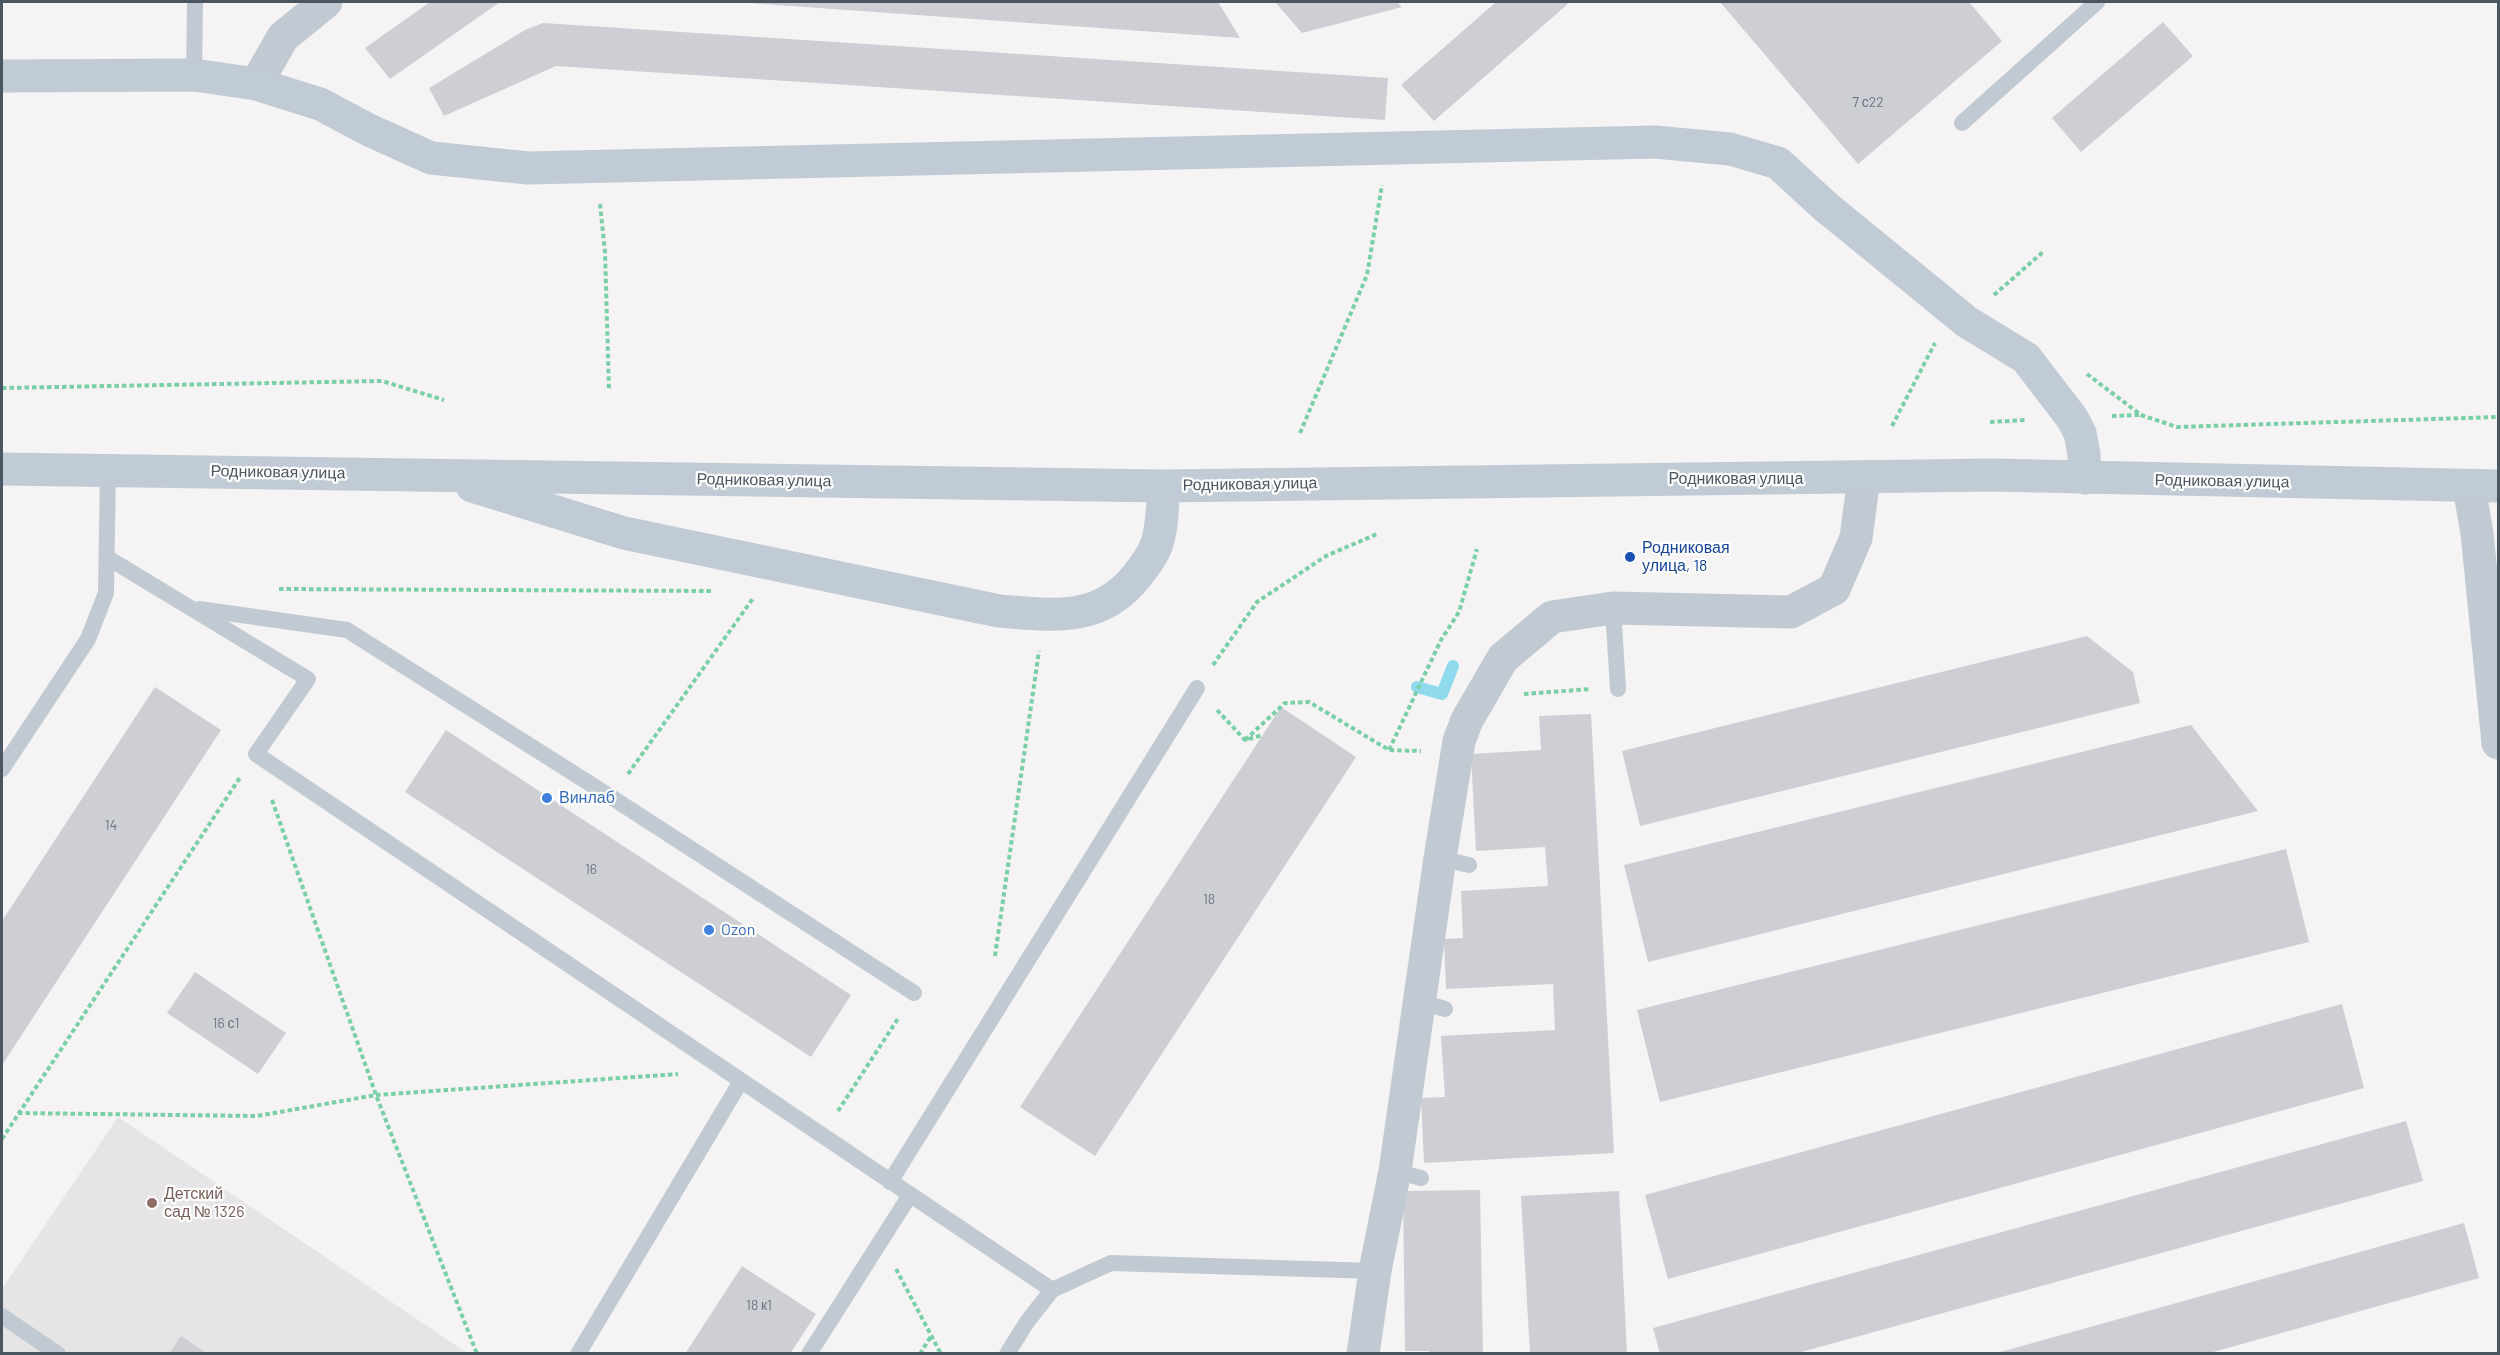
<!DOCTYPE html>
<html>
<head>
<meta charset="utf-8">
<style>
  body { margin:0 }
  #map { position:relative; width:2500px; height:1355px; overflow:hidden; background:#f5f3f3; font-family:Barlow,sans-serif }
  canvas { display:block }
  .frame { position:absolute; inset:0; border:3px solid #4a5661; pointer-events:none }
</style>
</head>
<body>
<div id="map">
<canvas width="2500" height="1355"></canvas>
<div class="frame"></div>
</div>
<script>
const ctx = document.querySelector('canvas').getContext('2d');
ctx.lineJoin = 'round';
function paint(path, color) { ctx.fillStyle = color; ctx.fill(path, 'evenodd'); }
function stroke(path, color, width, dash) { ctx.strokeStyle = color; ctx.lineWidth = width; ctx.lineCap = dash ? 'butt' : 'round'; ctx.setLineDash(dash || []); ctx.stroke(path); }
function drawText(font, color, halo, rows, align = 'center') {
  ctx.font = font + ' Barlow,sans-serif'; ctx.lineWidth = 4.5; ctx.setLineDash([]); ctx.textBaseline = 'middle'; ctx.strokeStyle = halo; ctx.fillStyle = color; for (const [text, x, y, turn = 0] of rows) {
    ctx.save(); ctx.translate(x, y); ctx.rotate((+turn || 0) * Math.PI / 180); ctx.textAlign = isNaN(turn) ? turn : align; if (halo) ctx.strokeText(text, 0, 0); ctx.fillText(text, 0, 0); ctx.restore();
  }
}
paint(new Path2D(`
  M 118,1117 L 467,1353 L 2,1354 L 2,1289 Z`), '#e6e4e5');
stroke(new Path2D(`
  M 1417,687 L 1442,694 L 1453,666`), '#90daee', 12);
paint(new Path2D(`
  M 430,2 L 500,2 L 390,79 L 365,48 Z
  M 749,2 L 1218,2 L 1240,38 L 749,3 Z
  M 1275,2 L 1397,2 L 1402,7 L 1302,33 Z
  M 1496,2 L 1570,2 L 1434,121 L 1401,85 Z
  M 1720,2 L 1969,2 L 2002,41 L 1858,164 Z
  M 2163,22 L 2193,56 L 2081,152 L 2052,118 Z
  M 543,23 L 1388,78 L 1385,120 L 556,66 L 444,116 L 429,88 L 525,30 Z
  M 2087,636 L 2133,672 L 2140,703 L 1640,826 L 1622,751 Z
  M 155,687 L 221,730 L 2,1065 L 2,921 Z
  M 1281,707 L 1356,757 L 1095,1156 L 1020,1107 Z
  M 1591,714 L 1614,1153 L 1424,1163 L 1421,1098 L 1445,1097 L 1441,1036 L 1555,1030 L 1553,984 L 1446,989 L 1444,939 L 1463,938 L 1461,891 L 1548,886 L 1545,847 L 1476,851 L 1471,754 L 1541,750 L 1539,716 Z
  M 2191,725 L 2258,811 L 1648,962 L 1624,865 Z
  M 446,730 L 851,995 L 811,1057 L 405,792 Z
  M 2286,849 L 2309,942 L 1660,1102 L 1637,1010 Z
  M 195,972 L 286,1033 L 258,1074 L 167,1013 Z
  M 2342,1004 L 2364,1088 L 1668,1279 L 1645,1195 Z
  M 2406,1121 L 2423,1181 L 1794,1354 L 1660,1354 L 1653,1328 Z
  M 1480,1190 L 1483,1354 L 1429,1354 L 1429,1351 L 1405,1351 L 1403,1191 Z
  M 1619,1191 L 1627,1354 L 1530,1354 L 1521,1196 Z
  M 2464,1223 L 2479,1278 L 2206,1354 L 1993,1354 Z
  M 742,1266 L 816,1314 L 790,1354 L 685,1354 Z
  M 181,1336 L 208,1354 L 169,1354 Z`), '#cdcfd5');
stroke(new Path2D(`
  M 600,204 L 605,252 L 609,390
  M 1994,295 L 2043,252
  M 2087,374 L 2141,415 L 2177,427 L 2498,417
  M 2,388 L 382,381 L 444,400
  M 2112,416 L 2140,415
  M 1990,422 L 2026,420
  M 1892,426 L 1935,343
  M 1300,433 L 1367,275 L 1382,185
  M 279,589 L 712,591
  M 1213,665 L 1257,602 L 1326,556 L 1377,534
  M 1524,694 L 1591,689
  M 1217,710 L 1245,740 L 1263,735
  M 1245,740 L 1285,703 L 1309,702 L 1389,750 L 1421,751
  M 1389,750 L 1441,640 L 1459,612 L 1477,549
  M 628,774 L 754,597
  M 272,800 L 376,1095 L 477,1354
  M 995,956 L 1039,651
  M 838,1111 L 899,1017
  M 18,1113 L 257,1116 L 376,1095 L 678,1074
  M 2,1139 L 241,776
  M 896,1269 L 941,1354
  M 920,1354 L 931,1336`), '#7ad0a6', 4, [4.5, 3]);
stroke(new Path2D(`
  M 194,75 L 195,2
  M 1962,123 L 2097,2
  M 108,558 L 308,679 L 256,754 L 1052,1290
  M 1613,608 L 1618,689
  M 199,609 L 347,630 L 611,797 L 914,993
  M 2,769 L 88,639 L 106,593 L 108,469
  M 1440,858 L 1469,865
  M 1418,1001 L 1445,1009
  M 1395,1171 L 1421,1178
  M 890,1182 L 1197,688
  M 2,1316 L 58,1354
  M 578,1354 L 741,1081
  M 809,1354 L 910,1195
  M 1007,1354 L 1027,1322 L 1052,1290 L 1111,1263 L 1375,1271`), '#c1cad2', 16);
stroke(new Path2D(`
  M 256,84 L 283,37 L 326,2
  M 2469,487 L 2477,533 L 2498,743
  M 1363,1354 L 1375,1271 L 1395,1171 L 1440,858 L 1459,741 L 1467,720 L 1503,658 L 1552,617 L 1613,608 L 1791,612 L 1834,589 L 1856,538 L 1864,477`), '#c1cad2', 33);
stroke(new Path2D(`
  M 2,76 L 194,75 L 256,84 L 320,104 L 369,130 L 431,158 L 528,168 L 1655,142 L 1730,149 L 1778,163 L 1826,207 L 1967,322 L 2026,358 L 2072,418 L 2080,433 L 2084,454 L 2085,478
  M 2,469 L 1164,486 L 1992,475 L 2498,486
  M 472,486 L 624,533 L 999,611 C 1052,615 1099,623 1136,577 C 1143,568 1152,557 1156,546 C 1163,528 1162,504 1164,486`), '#c1cbd6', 33);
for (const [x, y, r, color] of [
  [1630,557,6,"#1a4fb4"],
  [547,798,6,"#3f7fe0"],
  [709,930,6,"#3f7fe0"],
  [152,1203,6,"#8d6e63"]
]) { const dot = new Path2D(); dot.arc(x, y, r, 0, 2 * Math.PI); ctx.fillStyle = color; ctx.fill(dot); stroke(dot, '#fff', 2); }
drawText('14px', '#6b747e', null, [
  ["7 с22",1868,102],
  ["14",111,825],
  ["16",591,869],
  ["18",1209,899],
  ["16 с1",226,1023],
  ["18 к1",759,1305]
]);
drawText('16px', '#4a5661', '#fff', [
  ["Родниковая улица",278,472,1],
  ["Родниковая улица",1736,479],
  ["Родниковая улица",764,480,1],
  ["Родниковая улица",2222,481,1],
  ["Родниковая улица",1250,484,-1]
]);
drawText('16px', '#164399', '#fff', [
  ["Родниковая",1642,548],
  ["улица, 18",1642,566]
], 'left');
drawText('16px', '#366cbe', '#fff', [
  ["Винлаб",559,798],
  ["Ozon",721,930]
], 'left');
drawText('16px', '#785e54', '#fff', [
  ["Детский",164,1194],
  ["сад № 1326",164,1212]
], 'left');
</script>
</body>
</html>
